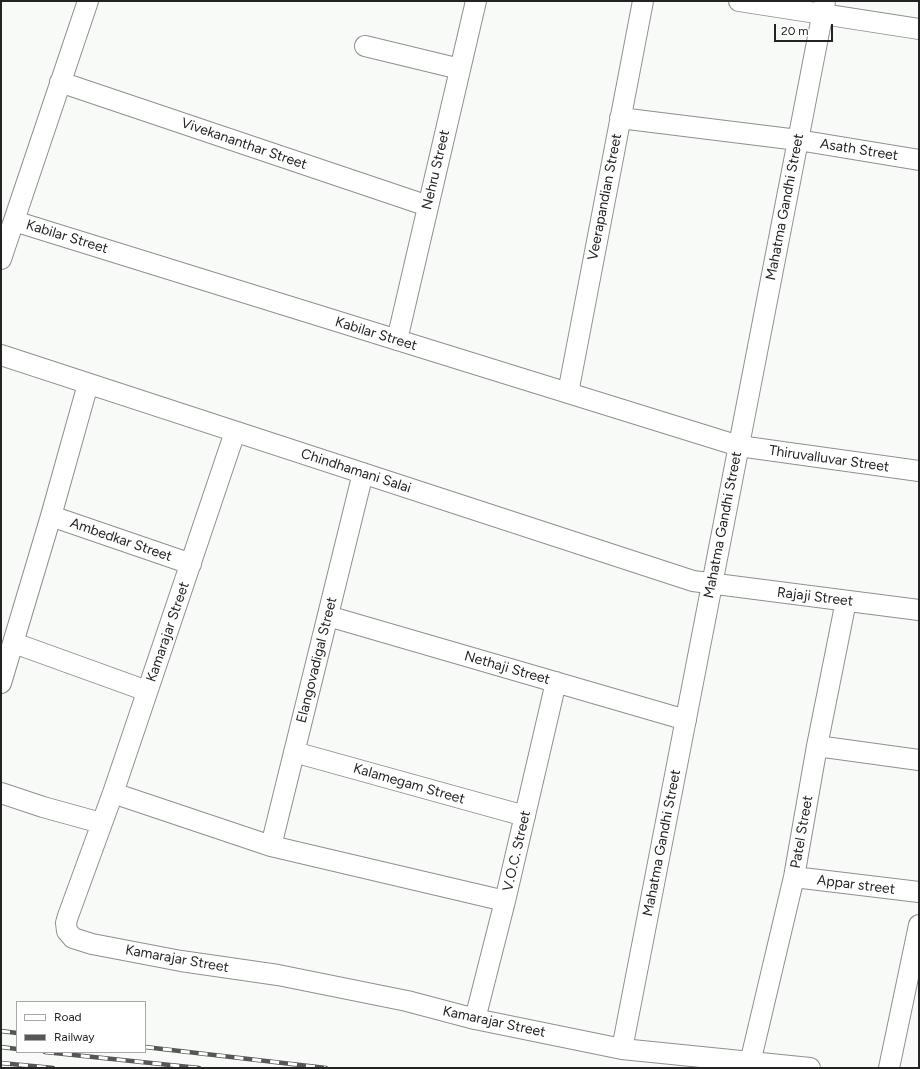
<!DOCTYPE html>
<html>
<head>
<meta charset="utf-8">
<style>
  body { margin:0 }
  #map { position:relative; width:920px; height:1069px; overflow:hidden; background:#f7faf7; font-family:Figtree,sans-serif }
  canvas { display:block }
  .frame { position:absolute; inset:0; border:2px solid #222322; pointer-events:none }
  .legend { position:absolute; left:16px; top:1001px; width:130px; height:52px; box-sizing:border-box; background:#fff; border:1px solid #a7a7a7; margin:0; padding:5px 7px; list-style:none; font-size:12px; color:#222322 }
  .legend li { display:flex; align-items:center; gap:8px; height:20px }
  .legend b { width:20px; border:1px solid #a7a7a7 }
  .scale { position:absolute; left:774px; top:24px; width:59px; height:18px; box-sizing:border-box; border:2px solid #222322; border-top:0; padding-left:5px; font-size:12px; line-height:14px; white-space:nowrap; color:#222322; -webkit-text-stroke:3px #fff; paint-order:stroke }
</style>
</head>
<body>
<div id="map">
<canvas width="920" height="1069"></canvas>
<div class="frame"></div>
<ul class="legend">
<li><b style="height:5px;background:#fff"></b>Road</li>
<li><b style="height:5px;background:#555655"></b>Railway</li>
</ul>
<div class="scale">20 m</div>
</div>
<script>
const ctx = document.querySelector('canvas').getContext('2d');
ctx.lineJoin = 'round';
function stroke(path, color, width, dash) { ctx.strokeStyle = color; ctx.lineWidth = width; ctx.lineCap = dash ? 'butt' : 'round'; ctx.setLineDash(dash || []); ctx.stroke(path); }
function drawText(font, color, halo, rows, align = 'center') {
  ctx.font = font + ' Figtree,sans-serif'; ctx.lineWidth = 4; ctx.setLineDash([]); ctx.textBaseline = 'middle'; ctx.strokeStyle = halo; ctx.fillStyle = color; for (const [text, x, y, turn = 0] of rows) {
    ctx.save(); ctx.translate(x, y); ctx.rotate((+turn || 0) * Math.PI / 180); ctx.textAlign = isNaN(turn) ? turn : align; if (halo) ctx.strokeText(text, 0, 0); ctx.fillText(text, 0, 0); ctx.restore();
  }
}
const minor = new Path2D(`
  M 739,1 L 919,29
  M 365,46 L 460,69
  M 60,82 L 428,206
  M 620,118 L 798,140 L 919,160
  M 14,221 L 739,446 L 919,471
  M 1,259 L 88,1
  M 397,340 L 476,1
  M 1,355 L 693,581 L 919,610
  M 568,393 L 643,1
  M 235,432 L 113,793 L 68,916 L 66,923 L 67,931 L 73,938 L 92,944 L 181,961 L 278,975 L 407,1001 L 475,1019 L 622,1049 L 810,1068
  M 51,516 L 191,564
  M 328,616 L 686,720
  M 14,643 L 147,691
  M 1,683 L 51,516 L 88,384
  M 817,746 L 919,760
  M 294,752 L 525,816
  M 1,793 L 43,807 L 101,823
  M 113,793 L 271,846 L 505,901
  M 271,846 L 363,473
  M 794,877 L 919,892
  M 475,1019 L 505,901 L 556,682
  M 622,1049 L 825,1
  M 750,1063 L 794,877 L 817,746 L 846,601
  M 889,1068 L 919,925`);
stroke(minor, '#8e908e', 22);
stroke(minor, '#fff', 20);
const rail = new Path2D(`
  M 1,1031 L 17,1033
  M 1,1047 L 17,1049
  M 145,1047 L 326,1068
  M 45,1052 L 199,1068
  M 1,1063 L 53,1068`);
stroke(rail, '#555655', 4.5);
stroke(rail, '#fff', 3, [9]);
drawText('14px', '#222322', '#fff', [
  ["Vivekananthar Street",244,144,19],
  ["Asath Street",859,150,9],
  ["Nehru Street",436,170,-77],
  ["Veerapandian Street",605,197,-79],
  ["Mahatma Gandhi Street",785,207,-79],
  ["Kabilar Street",67,237,17],
  ["Kabilar Street",376,334,17],
  ["Thiruvalluvar Street",829,459,8],
  ["Chindhamani Salai",356,471,18],
  ["Mahatma Gandhi Street",723,525,-79],
  ["Ambedkar Street",121,540,19],
  ["Rajaji Street",815,597,7],
  ["Kamarajar Street",168,632,-71],
  ["Elangovadigal Street",317,660,-76],
  ["Nethaji Street",507,668,16],
  ["Kalamegam Street",409,784,16],
  ["Patel Street",802,832,-80],
  ["Mahatma Gandhi Street",662,843,-79],
  ["V.O.C. Street",517,851,-77],
  ["Appar street",856,885,7],
  ["Kamarajar Street",177,959,10],
  ["Kamarajar Street",494,1022,12]
]);
</script>
</body>
</html>
